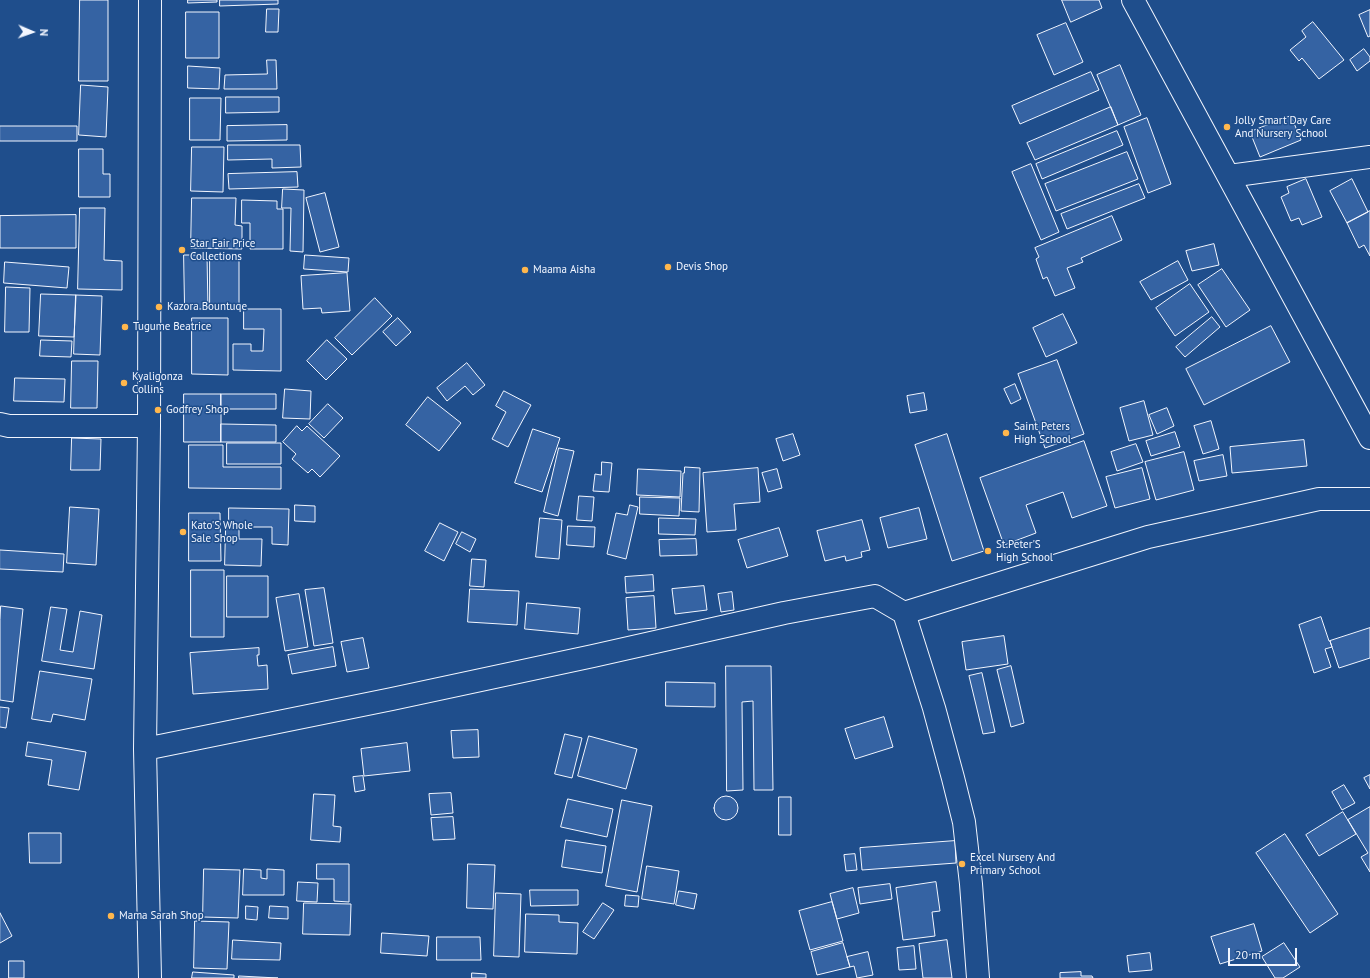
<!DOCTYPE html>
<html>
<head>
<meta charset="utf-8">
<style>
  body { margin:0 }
  #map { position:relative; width:1370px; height:978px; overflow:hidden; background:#1f4e8c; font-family:"PT Sans",sans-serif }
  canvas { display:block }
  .north { position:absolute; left:12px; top:12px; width:40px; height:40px; -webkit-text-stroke:3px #1f4e8c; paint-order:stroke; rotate:92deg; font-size:11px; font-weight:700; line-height:16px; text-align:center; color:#f2f6ff }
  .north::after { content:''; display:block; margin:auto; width:14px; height:18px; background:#f2f6ff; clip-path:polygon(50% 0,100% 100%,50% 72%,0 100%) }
  .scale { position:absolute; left:1228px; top:948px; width:69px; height:18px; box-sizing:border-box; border:2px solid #f2f6ff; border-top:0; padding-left:5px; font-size:12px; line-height:14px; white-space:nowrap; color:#f2f6ff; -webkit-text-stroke:3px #1f4e8c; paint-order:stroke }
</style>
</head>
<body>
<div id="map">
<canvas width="1370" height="978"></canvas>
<div class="north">N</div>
<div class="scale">20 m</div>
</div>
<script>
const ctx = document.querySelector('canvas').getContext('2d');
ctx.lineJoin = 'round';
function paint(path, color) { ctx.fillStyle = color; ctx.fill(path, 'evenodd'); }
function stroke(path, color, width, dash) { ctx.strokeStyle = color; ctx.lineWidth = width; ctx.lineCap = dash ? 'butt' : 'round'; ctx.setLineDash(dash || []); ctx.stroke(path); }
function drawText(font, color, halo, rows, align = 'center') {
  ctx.font = font + ' "PT Sans",sans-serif'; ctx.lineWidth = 3; ctx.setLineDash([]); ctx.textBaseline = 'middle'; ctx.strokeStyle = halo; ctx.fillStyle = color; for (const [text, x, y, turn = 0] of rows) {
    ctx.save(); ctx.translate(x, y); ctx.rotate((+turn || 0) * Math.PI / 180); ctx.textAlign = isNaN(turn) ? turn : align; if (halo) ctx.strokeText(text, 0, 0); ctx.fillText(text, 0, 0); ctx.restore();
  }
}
const building = new Path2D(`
  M 80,0 L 108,0 L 108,81 L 79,81 Z
  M 188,0 L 217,0 L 217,2 L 188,3 Z
  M 220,0 L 278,0 L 278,4 L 220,6 Z
  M 1062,0 L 1099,0 L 1102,8 L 1071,22 Z
  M 267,9 L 279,9 L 278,32 L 266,32 Z
  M 1370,10 L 1370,36 L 1368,37 L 1359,15 Z
  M 186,12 L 219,12 L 219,58 L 186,58 Z
  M 1313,22 L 1344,60 L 1319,79 L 1302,58 L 1299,61 L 1290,50 L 1306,37 L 1302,31 Z
  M 1066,23 L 1083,62 L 1054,75 L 1037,35 Z
  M 1364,49 L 1370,57 L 1370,61 L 1357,71 L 1350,60 Z
  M 267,60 L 276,60 L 277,89 L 224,89 L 225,75 L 267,74 Z
  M 1120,65 L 1141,115 L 1118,125 L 1097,75 Z
  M 188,66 L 220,68 L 219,89 L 188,88 Z
  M 1091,72 L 1099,90 L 1020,124 L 1012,106 Z
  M 81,85 L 108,87 L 106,137 L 79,135 Z
  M 226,97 L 279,97 L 279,112 L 226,113 Z
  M 190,98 L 221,98 L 220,140 L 190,140 Z
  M 1111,107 L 1118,125 L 1035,160 L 1027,143 Z
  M 1291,116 L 1301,140 L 1260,157 L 1250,132 Z
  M 1147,118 L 1171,184 L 1148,193 L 1124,127 Z
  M 287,125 L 287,140 L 227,141 L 227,126 Z
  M 0,126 L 77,126 L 77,141 L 0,141 Z
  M 1117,131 L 1123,145 L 1042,179 L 1036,164 Z
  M 228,145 L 300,145 L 301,167 L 272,168 L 272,159 L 228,160 Z
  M 192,147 L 224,147 L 223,192 L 191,191 Z
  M 79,149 L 103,149 L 103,174 L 110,174 L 110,197 L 79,197 Z
  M 1127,152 L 1138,179 L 1056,211 L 1045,184 Z
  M 1031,164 L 1059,232 L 1041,240 L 1012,172 Z
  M 297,172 L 298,187 L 229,189 L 228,174 Z
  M 1306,179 L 1322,217 L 1302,225 L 1299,218 L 1291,221 L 1281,197 L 1289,193 L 1287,187 Z
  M 1352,179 L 1368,212 L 1347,223 L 1330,191 Z
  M 1139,184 L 1145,198 L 1067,229 L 1061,214 Z
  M 283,189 L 304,190 L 303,252 L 290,251 L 291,208 L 282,208 Z
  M 325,193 L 339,247 L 320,252 L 306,198 Z
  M 192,198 L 236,198 L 235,225 L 242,226 L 242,249 L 191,248 Z
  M 242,200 L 277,201 L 277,209 L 283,209 L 283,249 L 250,249 L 250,223 L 242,223 Z
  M 80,208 L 105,208 L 104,260 L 122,261 L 122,290 L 78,289 Z
  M 1370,211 L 1370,256 L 1364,245 L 1359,248 L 1347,223 Z
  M 76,215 L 76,248 L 0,248 L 0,216 Z
  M 1112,216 L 1122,240 L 1081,258 L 1083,262 L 1067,268 L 1075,288 L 1055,296 L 1047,277 L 1043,279 L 1036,259 L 1039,257 L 1035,248 Z
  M 1214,244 L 1219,265 L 1192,271 L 1186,251 Z
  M 184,255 L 207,255 L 208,309 L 185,309 Z
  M 305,255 L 349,258 L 348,272 L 304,269 Z
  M 210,256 L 239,256 L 239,308 L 210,308 Z
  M 1178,261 L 1188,280 L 1151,300 L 1140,282 Z
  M 5,262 L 69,267 L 67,288 L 4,283 Z
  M 1222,269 L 1250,310 L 1226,327 L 1198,285 Z
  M 347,273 L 350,311 L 322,313 L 321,308 L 303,309 L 301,276 Z
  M 1190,284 L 1209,312 L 1175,336 L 1156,308 Z
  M 6,287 L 30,288 L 29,332 L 5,332 Z
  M 41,294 L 76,295 L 74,337 L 39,336 Z
  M 76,295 L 102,296 L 100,355 L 74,354 Z
  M 375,298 L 392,316 L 352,355 L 335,338 Z
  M 244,309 L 281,309 L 281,371 L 233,370 L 233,344 L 251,344 L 251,351 L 263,351 L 264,329 L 244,329 Z
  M 1063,314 L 1077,343 L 1046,357 L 1033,328 Z
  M 1212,317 L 1220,327 L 1185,357 L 1176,347 Z
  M 192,318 L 228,318 L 228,375 L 192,374 Z
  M 398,318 L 411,332 L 396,346 L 383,332 Z
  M 1271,326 L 1290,362 L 1204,405 L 1186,369 Z
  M 41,340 L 72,341 L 71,357 L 40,356 Z
  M 327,340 L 347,359 L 326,380 L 307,361 Z
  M 1057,360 L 1084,434 L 1045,448 L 1018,374 Z
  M 72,361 L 98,361 L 97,408 L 71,408 Z
  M 467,363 L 485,385 L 473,395 L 465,386 L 447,401 L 437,388 Z
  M 15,378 L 65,379 L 64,402 L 14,401 Z
  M 1015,384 L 1021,399 L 1011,404 L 1004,389 Z
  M 285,389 L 311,391 L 310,419 L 283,418 Z
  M 504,391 L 531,405 L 508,447 L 492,439 L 506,412 L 496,406 Z
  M 924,393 L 927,410 L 910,413 L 907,396 Z
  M 184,394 L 221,394 L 221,442 L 184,442 Z
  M 221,394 L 276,394 L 276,409 L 221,409 Z
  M 428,397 L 461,423 L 439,451 L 406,425 Z
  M 1144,401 L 1153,435 L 1129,441 L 1120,408 Z
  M 328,404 L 343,418 L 324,438 L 309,424 Z
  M 1167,408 L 1174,426 L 1157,434 L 1149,415 Z
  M 1211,421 L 1219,449 L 1203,454 L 1194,426 Z
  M 221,424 L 276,425 L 276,442 L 221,442 Z
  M 297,426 L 302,431 L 307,426 L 340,456 L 320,477 L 312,469 L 308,473 L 292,459 L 296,454 L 283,442 Z
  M 533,429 L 560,438 L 542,492 L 515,483 Z
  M 1175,432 L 1180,447 L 1151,456 L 1146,441 Z
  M 793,434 L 800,455 L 783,461 L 776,439 Z
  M 947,434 L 984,551 L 952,561 L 915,445 Z
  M 72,438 L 101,439 L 100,470 L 71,470 Z
  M 1304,440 L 1307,466 L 1232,473 L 1230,447 Z
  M 1084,441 L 1107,506 L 1072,518 L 1063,492 L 1026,505 L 1036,533 L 1004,545 L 980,478 Z
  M 227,443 L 281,443 L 281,464 L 227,464 Z
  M 1136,444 L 1143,462 L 1117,471 L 1111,452 Z
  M 189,445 L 223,445 L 223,467 L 281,467 L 281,489 L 189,488 Z
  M 559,448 L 574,451 L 558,516 L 544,512 Z
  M 1184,452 L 1194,490 L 1156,500 L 1145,462 Z
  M 1223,455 L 1227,476 L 1199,481 L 1194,461 Z
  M 602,462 L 612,463 L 609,492 L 593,491 L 595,474 L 601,475 Z
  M 685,467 L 700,468 L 699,512 L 681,511 L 683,473 L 684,473 Z
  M 758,468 L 760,502 L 734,504 L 736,530 L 707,532 L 703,473 Z
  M 1142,468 L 1150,499 L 1115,508 L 1106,477 Z
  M 638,469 L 681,471 L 680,497 L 637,495 Z
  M 777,469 L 782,488 L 768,492 L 762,473 Z
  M 579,496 L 594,497 L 592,521 L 577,520 Z
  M 640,497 L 680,498 L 679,516 L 640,514 Z
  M 295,505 L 315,506 L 315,522 L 295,521 Z
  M 630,505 L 638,507 L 626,559 L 607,554 L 616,513 L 627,515 Z
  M 70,507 L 99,509 L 96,565 L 67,563 Z
  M 229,508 L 289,509 L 288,545 L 272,544 L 272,527 L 229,527 Z
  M 919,508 L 927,539 L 888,548 L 880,518 Z
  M 189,513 L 220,513 L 221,561 L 189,561 Z
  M 540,518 L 562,520 L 559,559 L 536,557 Z
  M 659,518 L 696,519 L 695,535 L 659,534 Z
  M 862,520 L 870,550 L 861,552 L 862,557 L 846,561 L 845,556 L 825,561 L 817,531 Z
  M 440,523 L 458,532 L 444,561 L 425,551 Z
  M 568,526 L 595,527 L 594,547 L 567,545 Z
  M 226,528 L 239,528 L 239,539 L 262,539 L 261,566 L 225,565 Z
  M 779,528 L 788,556 L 747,568 L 738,540 Z
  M 462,532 L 476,539 L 470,552 L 456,544 Z
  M 696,539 L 697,555 L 660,556 L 659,540 Z
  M 0,550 L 64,554 L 63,572 L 0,569 Z
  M 472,559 L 486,560 L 484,587 L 470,586 Z
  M 191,570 L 224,570 L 224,637 L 191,637 Z
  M 653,575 L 654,591 L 626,593 L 625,577 Z
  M 227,576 L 268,576 L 268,617 L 227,617 Z
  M 704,586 L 707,610 L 675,614 L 672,589 Z
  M 324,588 L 333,643 L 314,646 L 305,590 Z
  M 470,589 L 519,591 L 517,625 L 468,622 Z
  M 732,592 L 734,610 L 721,612 L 718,594 Z
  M 299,594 L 308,647 L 285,651 L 276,598 Z
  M 654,596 L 656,628 L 628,630 L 626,598 Z
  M 527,603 L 580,608 L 578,634 L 525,629 Z
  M 1,606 L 23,609 L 13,702 L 0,700 L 0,620 Z
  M 51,607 L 67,609 L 60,650 L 73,652 L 80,611 L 102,615 L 94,669 L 42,661 Z
  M 1321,617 L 1329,641 L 1330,641 L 1332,647 L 1325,649 L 1331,667 L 1314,673 L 1299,625 Z
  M 1370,628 L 1370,658 L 1339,668 L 1330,641 Z
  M 1004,636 L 1008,664 L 966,670 L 962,642 Z
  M 363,638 L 369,668 L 347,672 L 341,642 Z
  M 333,647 L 336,666 L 292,674 L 288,655 Z
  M 259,648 L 259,655 L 257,655 L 258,666 L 267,665 L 268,689 L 193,694 L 190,653 Z
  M 726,666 L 771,666 L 773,790 L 754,790 L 753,701 L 742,702 L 743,790 L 727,791 Z
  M 1011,666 L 1024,723 L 1011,727 L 997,670 Z
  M 40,671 L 92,679 L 85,720 L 53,714 L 51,722 L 32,719 Z
  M 982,673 L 995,732 L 983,734 L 969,676 Z
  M 666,682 L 715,683 L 715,707 L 666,706 Z
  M 0,707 L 9,708 L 6,728 L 0,727 Z
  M 884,717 L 893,747 L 855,759 L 845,729 Z
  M 478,730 L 479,757 L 453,758 L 451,731 Z
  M 565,734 L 582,738 L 572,778 L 555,774 Z
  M 589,736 L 637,749 L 626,789 L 578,776 Z
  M 28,742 L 86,752 L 79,790 L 48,785 L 52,760 L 26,756 Z
  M 407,743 L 410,771 L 364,776 L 361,749 Z
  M 1370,775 L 1370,789 L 1364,778 Z
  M 363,776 L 365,790 L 355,792 L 353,777 Z
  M 1344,785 L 1355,803 L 1342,810 L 1332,792 Z
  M 451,793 L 453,813 L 431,815 L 429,794 Z
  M 314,794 L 335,795 L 333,826 L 341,827 L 340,842 L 311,840 Z
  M714 808a12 12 0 1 1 24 0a12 12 0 1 1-24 0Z
  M 779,797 L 791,797 L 791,835 L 779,835 Z
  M 568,799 L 613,809 L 607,837 L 561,827 Z
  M 622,800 L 652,806 L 637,892 L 606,886 Z
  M 1370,807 L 1370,872 L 1361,857 L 1368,853 L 1348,820 Z
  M 1343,812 L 1356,834 L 1319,856 L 1306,835 Z
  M 453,817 L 455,839 L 433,840 L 431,818 Z
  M 29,833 L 61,833 L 61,863 L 30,863 Z
  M 1285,834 L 1338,914 L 1310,933 L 1256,853 Z
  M 566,840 L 606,846 L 602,873 L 562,867 Z
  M 955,841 L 956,863 L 862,870 L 860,848 Z
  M 855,854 L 857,870 L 846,871 L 844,855 Z
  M 317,864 L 349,864 L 349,902 L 334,901 L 334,879 L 317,879 Z
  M 468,864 L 495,865 L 493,909 L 467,908 Z
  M 647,866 L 679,871 L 674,904 L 642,899 Z
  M 204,869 L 240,870 L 238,918 L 203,917 Z
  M 244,869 L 261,870 L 261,878 L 267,879 L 267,869 L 284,870 L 284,895 L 243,895 Z
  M 298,882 L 318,883 L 317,902 L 297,901 Z
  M 936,882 L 940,911 L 932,912 L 935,936 L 903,940 L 896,888 Z
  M 890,884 L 892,899 L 860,904 L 858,888 Z
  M 853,888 L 859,913 L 837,919 L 830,894 Z
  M 530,890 L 578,890 L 578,905 L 531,906 Z
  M 679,891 L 697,894 L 694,909 L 676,905 Z
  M 496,893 L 521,894 L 519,957 L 494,956 Z
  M 626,895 L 639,896 L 638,907 L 625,906 Z
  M 832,902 L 843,941 L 810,950 L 799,911 Z
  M 304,903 L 351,904 L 350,935 L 303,934 Z
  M 603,903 L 614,910 L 594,939 L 583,932 Z
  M 246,906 L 258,907 L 257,920 L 246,919 Z
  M 270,906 L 288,907 L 288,919 L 269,918 Z
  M 0,913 L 12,936 L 0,943 Z
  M 526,914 L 559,915 L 559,922 L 578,923 L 577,954 L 525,952 Z
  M 195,921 L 229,922 L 227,969 L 194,968 Z
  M 1254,924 L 1262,951 L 1220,964 L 1211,937 Z
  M 382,933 L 429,936 L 427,956 L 381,953 Z
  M 437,937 L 480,937 L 481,960 L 437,960 Z
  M 233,940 L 281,943 L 280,960 L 232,959 Z
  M 947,940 L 952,978 L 923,978 L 919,944 Z
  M 843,943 L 850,967 L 817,975 L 811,952 Z
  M 1284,943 L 1300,967 L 1283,978 L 1275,978 L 1262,957 Z
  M 914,946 L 916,969 L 899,970 L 897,948 Z
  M 868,952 L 873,975 L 857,978 L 854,966 L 850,967 L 847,957 Z
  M 1150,953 L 1152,970 L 1129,972 L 1127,956 Z
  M 9,961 L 24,961 L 24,978 L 9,978 Z
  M 193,972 L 234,975 L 234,978 L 192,978 Z
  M 1081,972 L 1081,976 L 1092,976 L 1093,978 L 1060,978 L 1060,973 Z
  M 472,973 L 486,974 L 486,978 L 472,978 Z
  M 239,976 L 278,978 L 239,978 Z`);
paint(building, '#3563a3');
stroke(building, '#f2f6ff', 1);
const minor = new Path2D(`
  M 150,0 L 149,426 L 145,749 L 150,978
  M 1133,0 L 1370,438
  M 1229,176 L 1370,157
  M 0,424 L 9,426 L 149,426
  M 904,613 L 934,708 L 953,778 L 964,822 L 971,884 L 978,978
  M 145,749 L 392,699 L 593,656 L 784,613 L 875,596 L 904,613 L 1148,537 L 1319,499 L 1370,499`);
stroke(minor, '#f2f6ff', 24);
stroke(minor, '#1f4e8c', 22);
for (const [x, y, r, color] of [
  [1227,127,4,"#ffb74d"],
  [182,250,4,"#ffb74d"],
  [668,267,4,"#ffb74d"],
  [525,270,4,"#ffb74d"],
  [159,307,4,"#ffb74d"],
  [125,327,4,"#ffb74d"],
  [124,383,4,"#ffb74d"],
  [158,410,4,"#ffb74d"],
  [1006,433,4,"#ffb74d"],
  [183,532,4,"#ffb74d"],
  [988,551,4,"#ffb74d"],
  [962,864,4,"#ffb74d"],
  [111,916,4,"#ffb74d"]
]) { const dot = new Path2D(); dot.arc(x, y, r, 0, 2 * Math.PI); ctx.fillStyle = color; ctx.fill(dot); stroke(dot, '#1f4e8c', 1.5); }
drawText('11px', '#f2f6ff', '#1f4e8c', [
  ["Jolly Smart Day Care",1235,121],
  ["And Nursery School",1235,134],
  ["Star Fair Price",190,244],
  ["Collections",190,257],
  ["Devis Shop",676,267],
  ["Maama Aisha",533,270],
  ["Kazora Bountuqe",167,307],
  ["Tugume Beatrice",133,327],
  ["Kyaligonza",132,377],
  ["Collins",132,390],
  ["Godfrey Shop",166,410],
  ["Saint Peters",1014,427],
  ["High School",1014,440],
  ["Kato'S Whole",191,526],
  ["Sale Shop",191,539],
  ["St.Peter'S",996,545],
  ["High School",996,558],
  ["Excel Nursery And",970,858],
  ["Primary School",970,871],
  ["Mama Sarah Shop",119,916]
], 'left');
</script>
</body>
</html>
